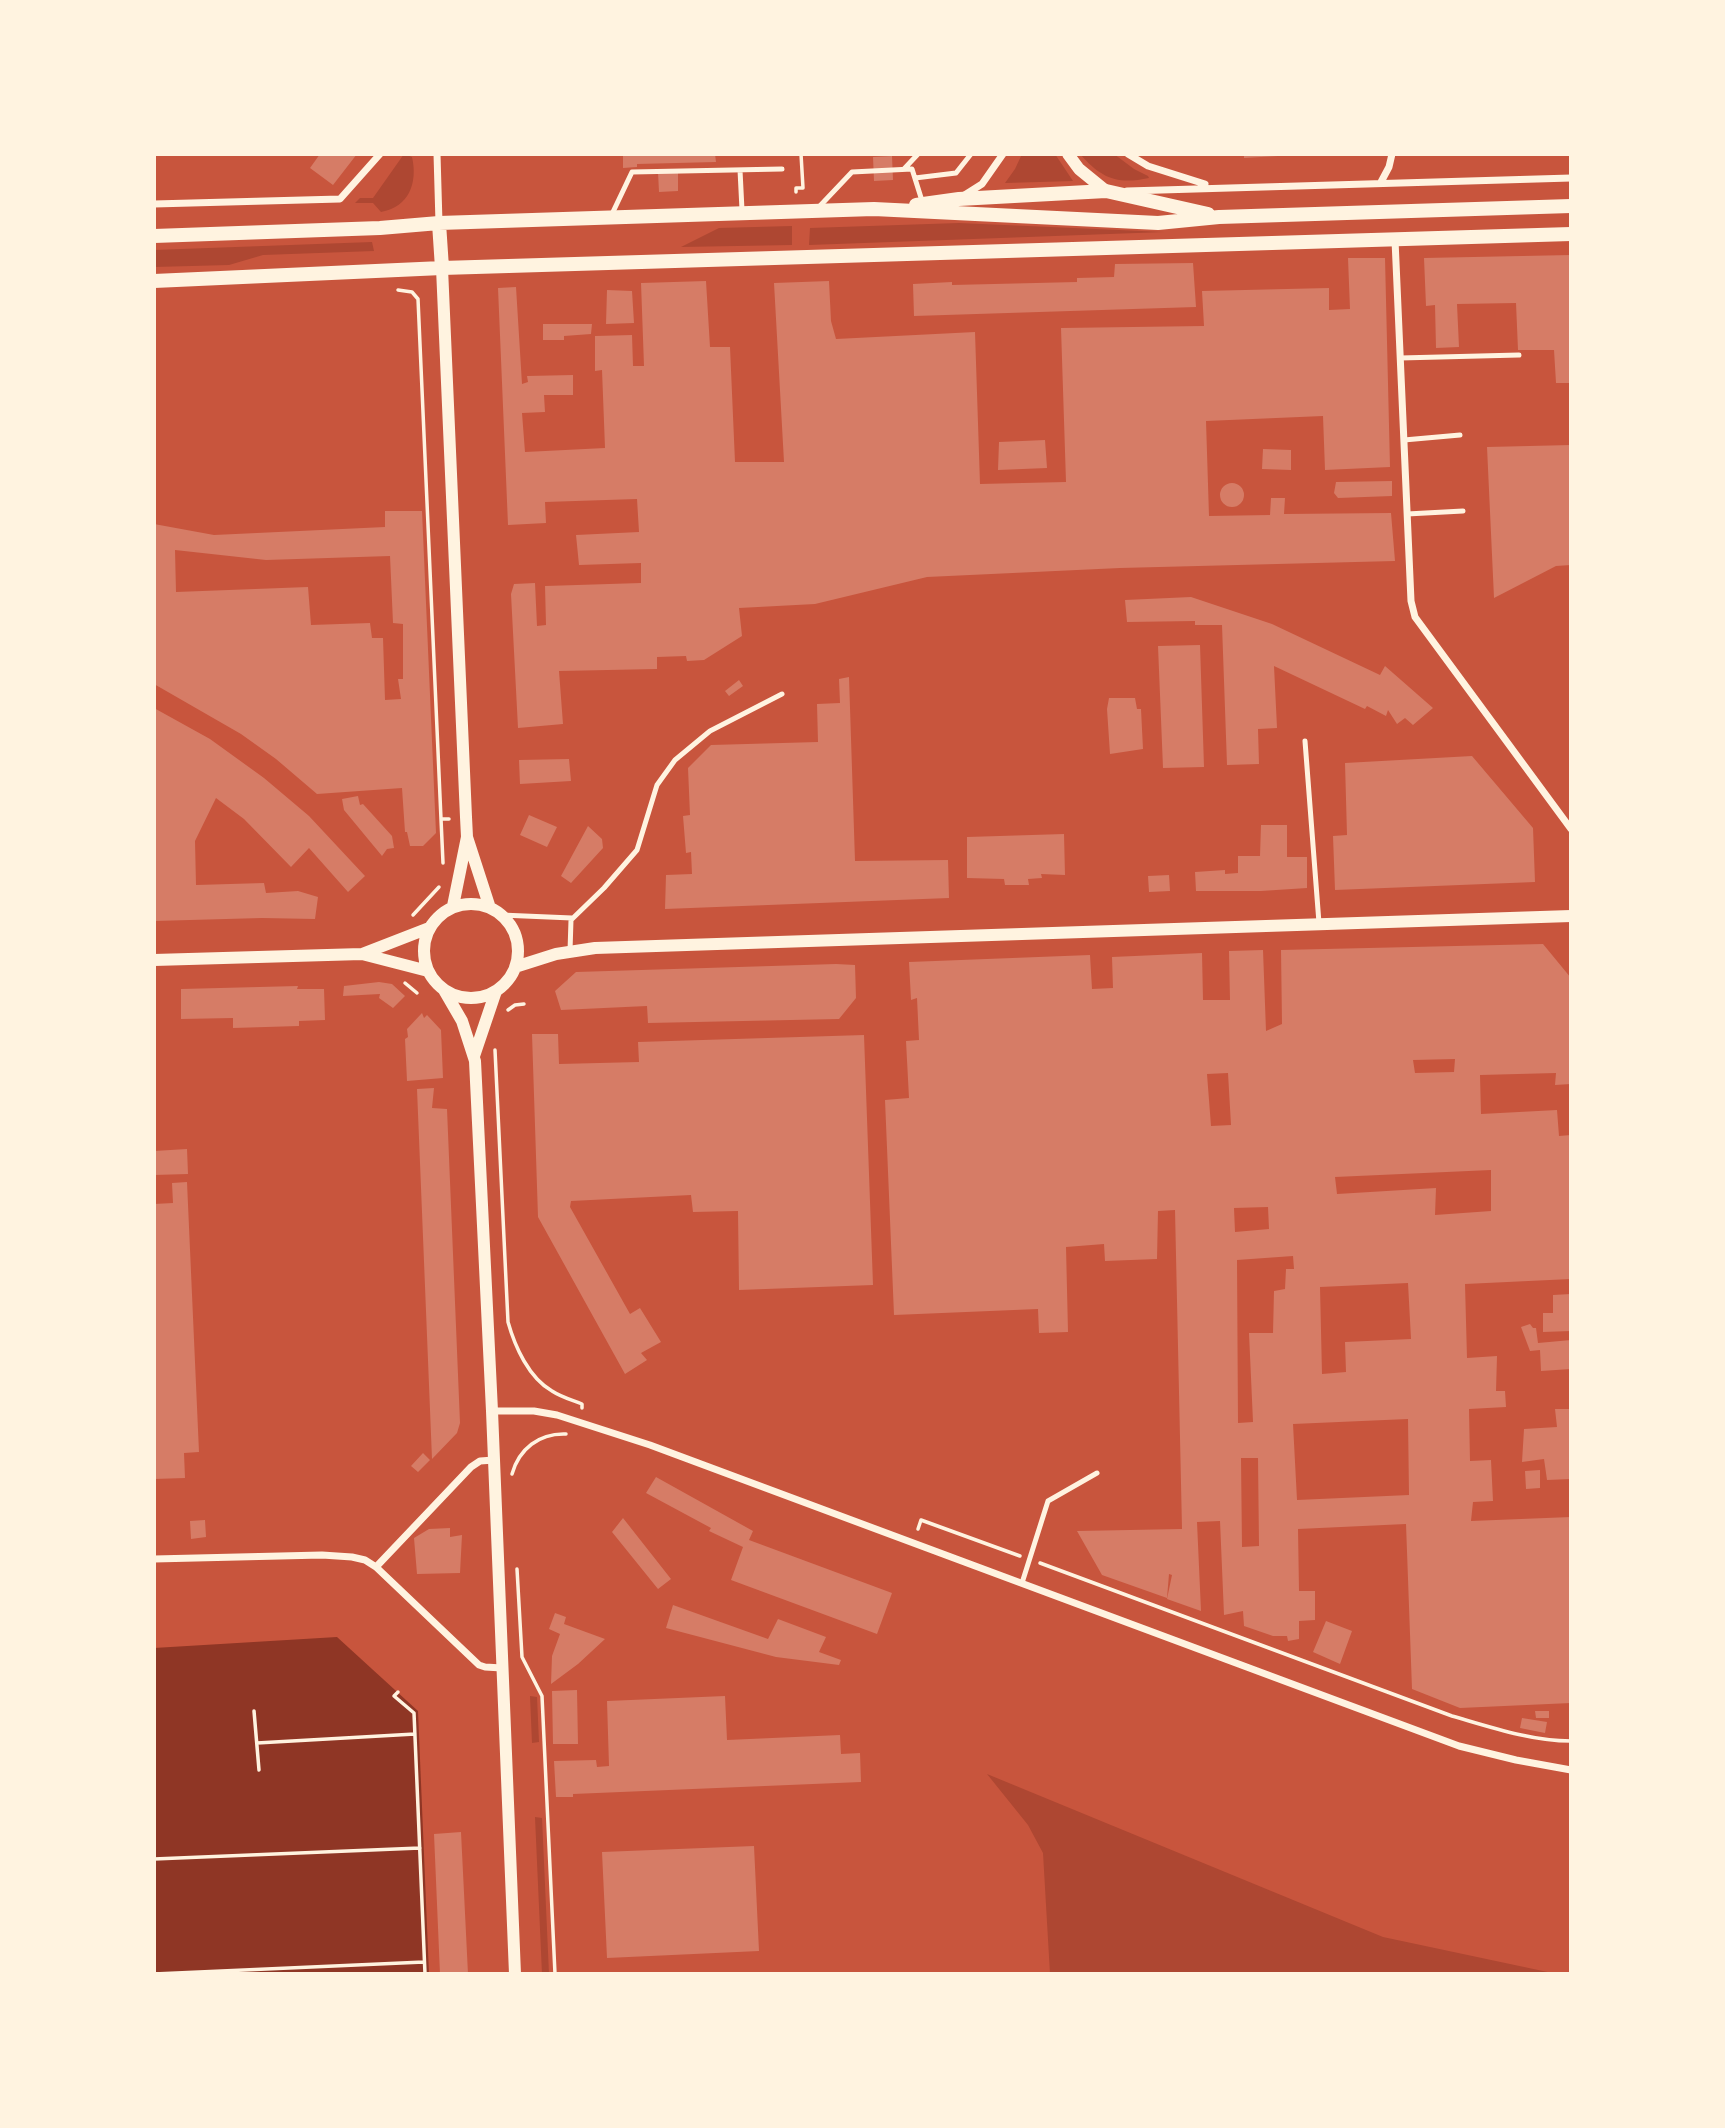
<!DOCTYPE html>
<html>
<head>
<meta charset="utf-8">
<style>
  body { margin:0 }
  #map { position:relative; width:1725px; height:2128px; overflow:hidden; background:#c8553d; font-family:"Source Sans 3",sans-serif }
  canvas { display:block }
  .frame { position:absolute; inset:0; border:156px solid #fff3e0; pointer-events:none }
</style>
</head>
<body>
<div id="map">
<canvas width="1725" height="2128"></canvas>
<div class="frame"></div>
</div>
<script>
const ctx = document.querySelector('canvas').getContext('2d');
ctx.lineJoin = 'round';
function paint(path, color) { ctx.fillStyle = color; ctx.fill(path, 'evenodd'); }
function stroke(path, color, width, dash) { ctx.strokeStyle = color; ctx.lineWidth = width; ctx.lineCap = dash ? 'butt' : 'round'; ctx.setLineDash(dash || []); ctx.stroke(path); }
paint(new Path2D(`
  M 404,154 L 412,157 C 418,183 409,207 381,212 L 373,203 L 355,203 L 360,198 L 373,198 Z
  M 1022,154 L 1055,154 L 1073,181 L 1005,183 L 1015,169 Z
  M 1080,154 L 1114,154 L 1134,169 L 1148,176 L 1149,178 C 1117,185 1101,178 1080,154 Z
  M 959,223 L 1164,232 L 809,245 L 810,228 Z
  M 792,226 L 792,245 L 681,247 L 719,228 Z
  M 372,242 L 374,251 L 263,255 L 229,265 L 154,267 L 154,250 Z
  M 530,1696 L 537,1697 L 539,1742 L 532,1743 Z
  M 987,1774 L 1383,1937 L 1557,1974 L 1050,1974 L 1043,1853 L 1028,1825 Z
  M 535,1817 L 542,1818 L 549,1974 L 542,1974 Z`), '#ae4732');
paint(new Path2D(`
  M 337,1637 L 418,1711 L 429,1974 L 154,1974 L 154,1648 Z`), '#8f3625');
paint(new Path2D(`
  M 320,154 L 357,154 L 333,185 L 310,168 Z
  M 623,154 L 715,154 L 716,162 L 637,164 L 637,167 L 623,168 Z
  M 1244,154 L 1278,154 L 1278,156 L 1244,158 Z
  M 892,156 L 893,180 L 874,181 L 873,157 Z
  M 658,172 L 678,172 L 678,191 L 659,192 Z
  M 1571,255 L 1571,383 L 1556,383 L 1554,350 L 1518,350 L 1516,303 L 1457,304 L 1459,347 L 1436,348 L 1435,305 L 1426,306 L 1424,258 Z
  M 1348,258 L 1385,258 L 1390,467 L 1325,470 L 1323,416 L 1206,421 L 1209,516 L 1270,515 L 1271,498 L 1285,498 L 1284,514 L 1391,513 L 1395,561 L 1120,568 L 927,577 L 815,604 L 739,608 L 742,636 L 704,660 L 687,661 L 686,656 L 657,657 L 657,669 L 559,671 L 563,724 L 518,728 L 511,594 L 514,584 L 535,583 L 537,626 L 546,625 L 545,586 L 641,583 L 641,563 L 579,565 L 576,535 L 639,532 L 637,499 L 545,502 L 546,523 L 508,525 L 498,288 L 516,287 L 522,384 L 528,382 L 527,376 L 573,375 L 573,395 L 544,395 L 545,412 L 522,413 L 525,452 L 605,448 L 602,370 L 595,371 L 595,336 L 632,335 L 633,366 L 644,366 L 641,283 L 706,281 L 710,347 L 730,347 L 735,462 L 784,462 L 774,283 L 829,281 L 831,321 L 836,339 L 975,332 L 980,484 L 1066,482 L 1061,328 L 1204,326 L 1202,291 L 1329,288 L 1329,310 L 1350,309 Z
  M 1193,263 L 1196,307 L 914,316 L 913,284 L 952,282 L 952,285 L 1077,282 L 1077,278 L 1114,277 L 1115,264 Z
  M 607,290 L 632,291 L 634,323 L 606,324 Z
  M 543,324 L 592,324 L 591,334 L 564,336 L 564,340 L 543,340 Z
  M 1045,440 L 1047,468 L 998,470 L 999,442 Z
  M 1571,445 L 1571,565 L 1556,566 L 1494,598 L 1487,447 Z
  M 1263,449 L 1291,450 L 1291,470 L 1262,469 Z
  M 1392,481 L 1392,496 L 1338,498 L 1334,493 L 1336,482 Z
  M1220 495a12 12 0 1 1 24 0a12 12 0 1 1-24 0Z
  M 385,511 L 422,511 L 436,833 L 423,846 L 410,846 L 407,832 L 405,832 L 402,788 L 317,794 L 276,759 L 241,734 L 154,684 L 154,524 L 214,535 L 385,527 ZM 175,550 L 266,560 L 390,556 L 393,623 L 403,624 L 403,679 L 398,679 L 401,699 L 385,700 L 383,638 L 372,638 L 370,623 L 311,625 L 308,587 L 176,592 Z
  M 1191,597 L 1272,624 L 1380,675 L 1385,666 L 1433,708 L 1413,725 L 1405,718 L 1397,724 L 1388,710 L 1386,716 L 1367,706 L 1365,709 L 1274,666 L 1277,728 L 1258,729 L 1259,764 L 1227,765 L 1222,625 L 1195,625 L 1195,621 L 1127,622 L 1125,600 Z
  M 1200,645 L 1204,767 L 1163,768 L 1158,646 Z
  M 849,677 L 855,861 L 948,860 L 949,898 L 665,909 L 666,875 L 692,874 L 691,852 L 686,853 L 683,816 L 690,815 L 688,768 L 711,745 L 818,742 L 817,704 L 840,703 L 839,679 Z
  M 739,680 L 743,686 L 729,696 L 725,691 Z
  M 1109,698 L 1135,698 L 1137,709 L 1141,709 L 1143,749 L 1110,754 L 1107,709 Z
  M 154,708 L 210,739 L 264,778 L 309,816 L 365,876 L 348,892 L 309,848 L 291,867 L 244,819 L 216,798 L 195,841 L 196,885 L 264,883 L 266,893 L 298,891 L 318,897 L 315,919 L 262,918 L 154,921 Z
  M 1472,756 L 1533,828 L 1535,882 L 1335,890 L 1333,836 L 1347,835 L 1345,763 Z
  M 569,759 L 571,781 L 520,784 L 519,760 Z
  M 358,796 L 360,805 L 363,804 L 392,836 L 394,848 L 387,849 L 382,856 L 344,810 L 342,799 Z
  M 529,815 L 557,827 L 547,847 L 520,835 Z
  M 1261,825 L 1287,825 L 1287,857 L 1307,857 L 1307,888 L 1261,891 L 1196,891 L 1195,872 L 1225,870 L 1225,874 L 1238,873 L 1238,856 L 1260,856 Z
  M 588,826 L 602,839 L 603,848 L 571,883 L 561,876 Z
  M 1064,834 L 1065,875 L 1041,874 L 1042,878 L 1028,879 L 1029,885 L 1005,885 L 1004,879 L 967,878 L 967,837 Z
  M 1169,875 L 1170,891 L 1149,892 L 1148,876 Z
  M 1543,944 L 1571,978 L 1571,1084 L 1555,1085 L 1556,1073 L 1480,1075 L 1481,1114 L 1557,1110 L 1559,1136 L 1571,1135 L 1571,1279 L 1465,1284 L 1467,1358 L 1497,1356 L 1496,1391 L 1505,1391 L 1506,1407 L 1469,1409 L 1470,1461 L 1491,1460 L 1493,1501 L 1473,1502 L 1471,1521 L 1571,1517 L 1571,1703 L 1460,1708 L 1412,1689 L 1406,1524 L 1298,1529 L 1299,1591 L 1315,1591 L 1315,1620 L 1299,1621 L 1299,1639 L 1288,1641 L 1287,1636 L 1273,1636 L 1244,1626 L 1243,1611 L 1224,1615 L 1220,1521 L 1197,1522 L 1201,1611 L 1167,1599 L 1172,1575 L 1169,1574 L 1167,1598 L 1102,1575 L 1077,1531 L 1182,1529 L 1175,1210 L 1158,1211 L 1157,1259 L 1105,1261 L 1104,1244 L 1066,1247 L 1068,1332 L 1039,1333 L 1038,1309 L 894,1315 L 885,1100 L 909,1098 L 906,1041 L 919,1040 L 917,998 L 911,1000 L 909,962 L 1090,955 L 1092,989 L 1113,988 L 1112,957 L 1202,953 L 1203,1000 L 1230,1000 L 1229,951 L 1263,950 L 1266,1031 L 1282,1024 L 1281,950 ZM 1455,1059 L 1454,1072 L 1415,1073 L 1413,1060 ZM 1228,1073 L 1231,1125 L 1211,1126 L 1207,1074 ZM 1491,1170 L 1491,1211 L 1435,1215 L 1436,1188 L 1337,1194 L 1335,1177 ZM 1268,1207 L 1269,1229 L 1235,1232 L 1234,1208 ZM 1293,1256 L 1294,1269 L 1286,1269 L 1285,1289 L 1274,1291 L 1273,1333 L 1249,1333 L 1253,1422 L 1238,1423 L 1237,1260 ZM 1408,1283 L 1411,1339 L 1345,1342 L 1346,1372 L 1322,1374 L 1320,1287 ZM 1408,1419 L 1409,1495 L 1297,1500 L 1293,1424 ZM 1241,1458 L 1258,1458 L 1259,1546 L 1242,1547 Z
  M 836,964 L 855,965 L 856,998 L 839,1019 L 648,1023 L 647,1006 L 561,1010 L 555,991 L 576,972 Z
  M 379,982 L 392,984 L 405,996 L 393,1008 L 379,998 L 380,994 L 343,996 L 344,986 Z
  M 298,986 L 297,989 L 324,989 L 325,1020 L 299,1021 L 299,1026 L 233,1028 L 233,1018 L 181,1019 L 181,989 Z
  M 422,1013 L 424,1018 L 427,1015 L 441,1030 L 443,1078 L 407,1081 L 405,1039 L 408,1037 L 407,1029 Z
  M 532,1034 L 558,1034 L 559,1064 L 639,1062 L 638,1042 L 864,1035 L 873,1285 L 739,1290 L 738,1211 L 693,1212 L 691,1195 L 571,1201 L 570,1207 L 630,1314 L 640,1308 L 661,1342 L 641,1353 L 647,1360 L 625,1374 L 538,1217 Z
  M 434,1088 L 432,1108 L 447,1109 L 460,1423 L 457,1433 L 432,1459 L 417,1089 Z
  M 187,1149 L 188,1174 L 154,1175 L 154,1151 Z
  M 187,1182 L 199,1452 L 184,1453 L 185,1478 L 154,1479 L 154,1204 L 173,1203 L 172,1183 Z
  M 1571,1294 L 1571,1331 L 1543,1332 L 1543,1313 L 1553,1313 L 1553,1295 Z
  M 1530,1324 L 1533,1328 L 1536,1328 L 1538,1343 L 1571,1340 L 1571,1369 L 1541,1371 L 1540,1350 L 1530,1351 L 1521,1327 Z
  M 1555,1409 L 1571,1409 L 1571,1479 L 1547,1480 L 1544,1459 L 1522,1462 L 1524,1429 L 1557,1427 Z
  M 423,1453 L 430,1460 L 418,1472 L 411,1466 Z
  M 1540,1470 L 1540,1488 L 1526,1489 L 1525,1471 Z
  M 656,1477 L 753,1531 L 749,1540 L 892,1593 L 877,1634 L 731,1580 L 743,1547 L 709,1531 L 711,1528 L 646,1493 Z
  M 623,1518 L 671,1579 L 658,1589 L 612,1532 Z
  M 205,1520 L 206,1537 L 191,1539 L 190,1521 Z
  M 450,1528 L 450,1537 L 462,1535 L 460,1573 L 417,1574 L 414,1538 L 429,1529 Z
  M 673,1605 L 768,1639 L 778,1619 L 826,1637 L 819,1652 L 841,1660 L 839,1665 L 776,1657 L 666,1628 Z
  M 555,1613 L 566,1617 L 564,1624 L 605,1639 L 578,1664 L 551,1684 L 552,1656 L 560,1634 L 549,1629 Z
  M 1326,1621 L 1352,1631 L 1340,1664 L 1313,1652 Z
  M 577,1690 L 578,1744 L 553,1744 L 552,1691 Z
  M 725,1696 L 727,1740 L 840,1735 L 841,1754 L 860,1753 L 861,1782 L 573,1794 L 573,1797 L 556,1797 L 554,1761 L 596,1760 L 597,1767 L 609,1766 L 607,1701 Z
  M 1535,1711 L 1549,1711 L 1549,1718 L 1536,1718 Z
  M 1522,1718 L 1547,1722 L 1545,1733 L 1520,1728 Z
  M 461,1832 L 468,1974 L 440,1974 L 434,1834 Z
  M 754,1846 L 759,1951 L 607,1958 L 602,1852 Z`), '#d67c66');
stroke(new Path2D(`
  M 796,192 L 796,188 L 803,188 L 801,154
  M 398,290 L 412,292 L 418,299 L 441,819 L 449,819
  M 441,819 L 443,863
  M 413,915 L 439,887
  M 405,983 L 417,993
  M 508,1010 L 515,1005 L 524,1004
  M 495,1050 L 508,1322 C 515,1347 529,1378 552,1391 C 561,1397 572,1400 582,1404 L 582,1408
  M 512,1474 C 519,1449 539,1433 566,1434
  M 918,1529 L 921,1520 L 1020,1556
  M 1040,1563 L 1452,1716 C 1490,1727 1531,1741 1571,1741
  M 517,1569 L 522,1657 L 542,1696 L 555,1974
  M 398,1692 L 394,1696 L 414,1713 L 425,1974
  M 254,1711 L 259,1770
  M 257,1743 L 415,1734
  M 154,1859 L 420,1848
  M 154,1974 L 424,1962`), '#fff3e0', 3.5);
stroke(new Path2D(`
  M 904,169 L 918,154
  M 740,170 L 742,210
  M 915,178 L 956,173 L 971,154
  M 817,209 L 852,172 L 912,169 L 923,204
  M 612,214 L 632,172 L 782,169
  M 1400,358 L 1519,355
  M 1404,440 L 1460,435
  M 1407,514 L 1463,511
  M 1305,741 L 1319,923
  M 501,915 L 572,918
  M 570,951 L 571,920 L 604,888 L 637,850 L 657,785 L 675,760 L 710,731 L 782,694
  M 1022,1583 L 1048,1501 L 1097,1473`), '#fff3e0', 5);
stroke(new Path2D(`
  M 437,154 L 439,223
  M 1128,154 L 1148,166 L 1205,184
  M 1381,182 L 1389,167 L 1392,154
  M 1127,191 L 1571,178
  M 963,196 L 982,184 L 1003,154
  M 154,204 L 340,199 L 380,154
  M 1395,240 L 1411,601 L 1415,617 L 1571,829
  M 492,1411 L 534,1411 L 557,1415 L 650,1445 L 1459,1746 L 1516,1760 L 1571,1770
  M 154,1559 L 322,1555 L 352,1557 L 365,1560 L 376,1567 L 479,1665 L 485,1667 L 502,1668
  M 376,1567 L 471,1467 L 480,1461 L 494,1460`), '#fff3e0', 7);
stroke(new Path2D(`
  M 1068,154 L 1079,169 L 1106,191
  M 442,268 L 466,817 L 467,837 L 490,908
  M424 951a47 47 0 1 1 94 0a47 47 0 1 1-94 0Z
  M 453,906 L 467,837
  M 362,954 L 429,928
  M 154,960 L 362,954 L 428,971
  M 515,967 L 556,954 L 595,948 L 1571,916
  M 444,990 L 462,1021 L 475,1061 L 492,1411 L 515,1974
  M 474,1056 L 496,991`), '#fff3e0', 12);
stroke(new Path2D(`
  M 916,205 L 959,199 L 1106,191 L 1208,214
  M 439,223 L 442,268
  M 154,236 L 380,228 L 439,223 L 874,209 L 1158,223 L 1219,217 L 1571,206
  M 154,281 L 442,268 L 1571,234`), '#fff3e0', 14);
</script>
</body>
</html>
